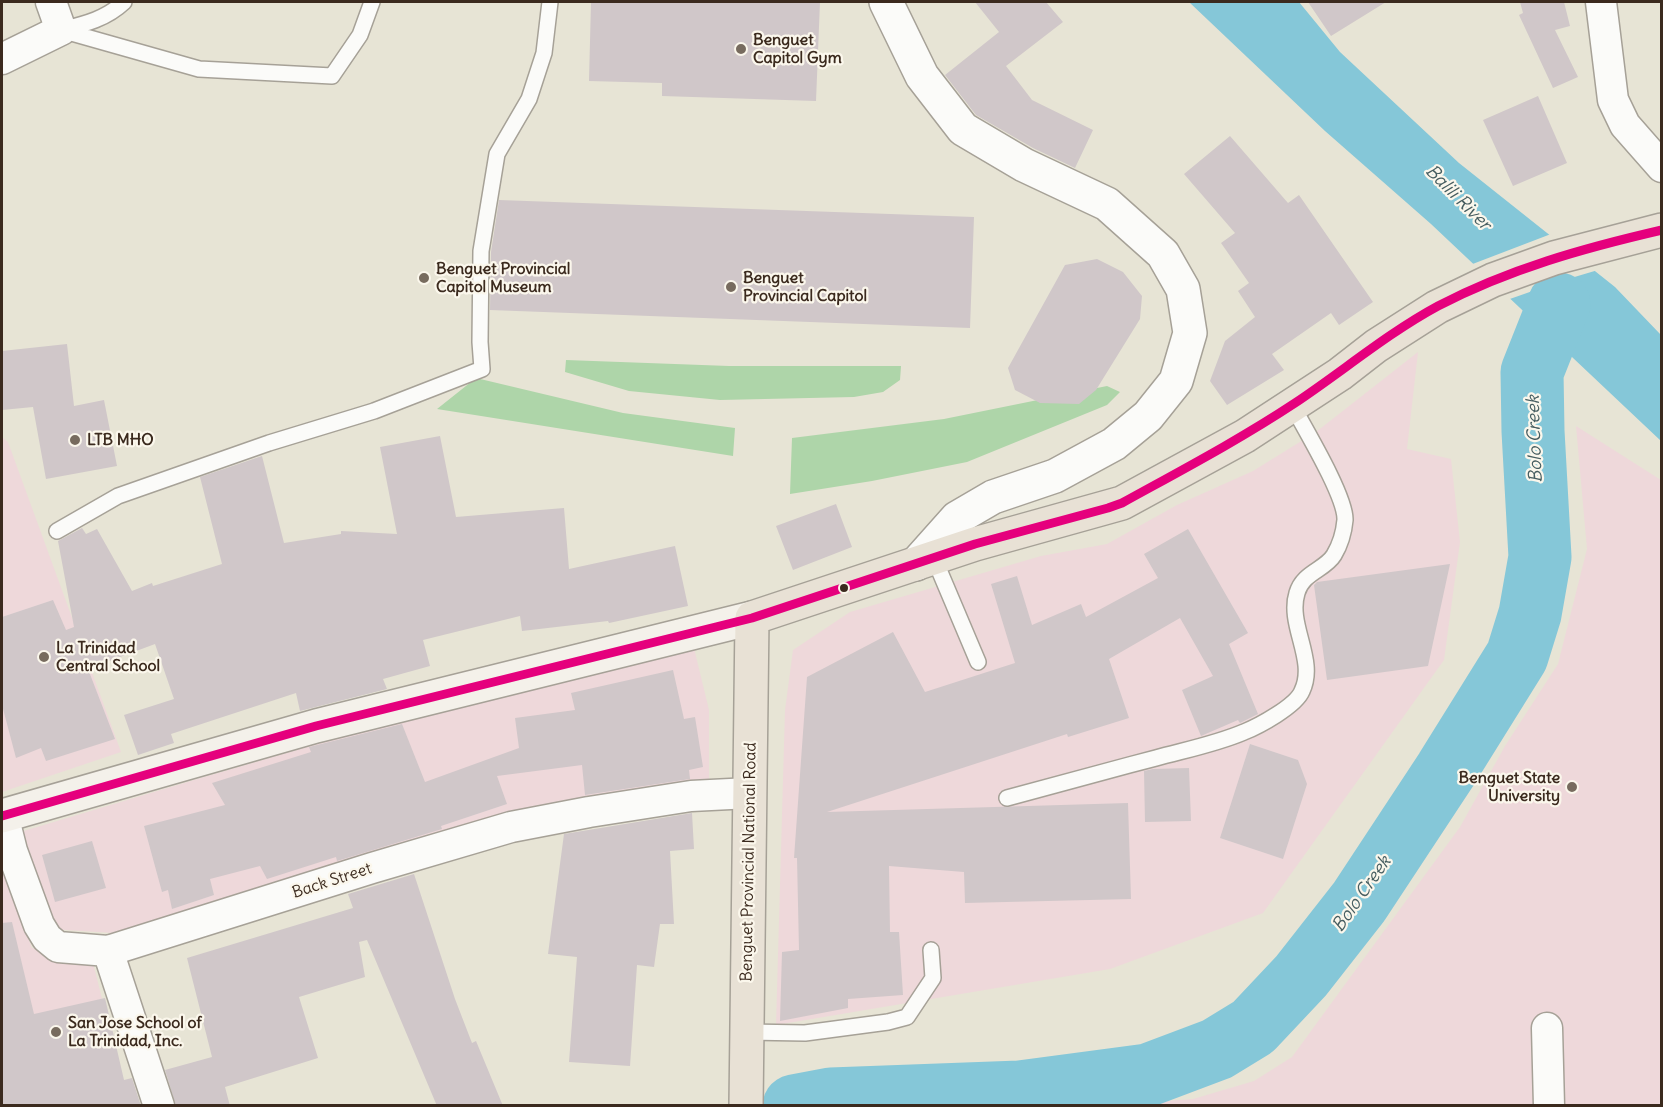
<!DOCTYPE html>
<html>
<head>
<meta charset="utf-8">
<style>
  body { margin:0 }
  #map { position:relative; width:1663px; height:1107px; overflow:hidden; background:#e7e4d5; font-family:Delius,sans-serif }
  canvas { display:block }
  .frame { position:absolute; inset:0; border:3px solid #3b2a1e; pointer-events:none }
</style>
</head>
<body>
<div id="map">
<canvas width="1663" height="1107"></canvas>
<div class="frame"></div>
</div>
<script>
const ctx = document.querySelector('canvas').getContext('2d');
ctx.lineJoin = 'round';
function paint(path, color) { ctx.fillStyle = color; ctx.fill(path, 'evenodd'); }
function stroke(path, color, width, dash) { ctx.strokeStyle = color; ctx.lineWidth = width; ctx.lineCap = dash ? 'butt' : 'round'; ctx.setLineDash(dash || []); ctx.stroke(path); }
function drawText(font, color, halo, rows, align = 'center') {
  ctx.font = font + ' Delius,sans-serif'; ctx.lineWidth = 4.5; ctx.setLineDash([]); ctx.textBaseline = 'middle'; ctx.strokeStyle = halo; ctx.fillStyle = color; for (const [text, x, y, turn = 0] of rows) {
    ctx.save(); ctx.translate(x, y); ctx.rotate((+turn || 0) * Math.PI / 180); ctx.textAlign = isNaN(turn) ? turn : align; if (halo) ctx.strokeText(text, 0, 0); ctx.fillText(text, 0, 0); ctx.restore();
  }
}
paint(new Path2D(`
  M 1418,352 L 1407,449 L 1451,459 L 1460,542 L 1444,660 L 1263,913 L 1110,969 L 776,1025 L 785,710 L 793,650 L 850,612 L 1041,556 L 1107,544 L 1177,505 L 1253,471 L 1316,432 Z
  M 1576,426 L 1661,480 L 1661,1105 L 1098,1106 L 1193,1099 L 1254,1081 L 1292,1057 L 1460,827 L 1505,746 L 1558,664 L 1587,549 Z
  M 2,437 L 8,442 L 121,752 L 2,792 Z
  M 694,648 L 709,710 L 709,797 L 175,914 L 113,933 L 50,929 L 17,833 L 204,777 L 499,691 Z
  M 2,868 L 32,948 L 92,959 L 129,1105 L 2,1105 Z`), '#eed8da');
paint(new Path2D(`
  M 566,360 L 729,366 L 901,366 L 900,380 L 883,392 L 854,397 L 720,400 L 629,391 L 565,372 Z
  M 476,378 L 623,413 L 735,428 L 733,456 L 437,409 Z
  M 1107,386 L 1120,392 L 1107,405 L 967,462 L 872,481 L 790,494 L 792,438 L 944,419 Z`), '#aed5a9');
paint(new Path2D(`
  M 1189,2 L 1299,2 L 1340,52 L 1459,163 L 1615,287 L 1661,335 L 1661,441 L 1431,224 L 1325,131 Z`), '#85c7d8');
paint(new Path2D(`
  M 1551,234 L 1598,270 L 1561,281 L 1507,300 L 1470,265 Z`), '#e7e4d5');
stroke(new Path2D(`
  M 794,1106 L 831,1099 L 1020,1092 L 1148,1075 L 1217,1049 L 1253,1027 L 1301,976 L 1359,902 L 1446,770 L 1517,656 L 1530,614 L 1540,557 L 1533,431 L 1532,372 L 1559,304`), '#85c7d8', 63);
paint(new Path2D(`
  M 591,2 L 820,2 L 816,101 L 662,96 L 662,83 L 589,81 Z
  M 975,2 L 1046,2 L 1063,22 L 1006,66 L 1032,100 L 1093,130 L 1075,168 L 1033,148 L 976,115 L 945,75 L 999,32 Z
  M 1308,2 L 1386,2 L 1331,36 Z
  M 1520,2 L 1564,2 L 1570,26 L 1555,30 L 1578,77 L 1553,88 L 1519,15 L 1523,13 Z
  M 1538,96 L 1567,163 L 1513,186 L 1483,120 Z
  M 1230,136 L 1288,203 L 1299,195 L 1373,302 L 1339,325 L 1331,313 L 1272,354 L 1284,370 L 1227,405 L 1210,381 L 1225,341 L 1255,317 L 1238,291 L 1249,283 L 1221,243 L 1235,233 L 1184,174 Z
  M 499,200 L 974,217 L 970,328 L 490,310 L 491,252 Z
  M 1097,259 L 1123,272 L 1142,296 L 1140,319 L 1096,390 L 1079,404 L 1040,403 L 1015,390 L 1008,368 L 1065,265 Z
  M 67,344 L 74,406 L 104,400 L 117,466 L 46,479 L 33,407 L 2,410 L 2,351 Z
  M 440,436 L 456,517 L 564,508 L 569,569 L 675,546 L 688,606 L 609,623 L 608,621 L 522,631 L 520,616 L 423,640 L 430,666 L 383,679 L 387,689 L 300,711 L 296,693 L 171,734 L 174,743 L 138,755 L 124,715 L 174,699 L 155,644 L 88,669 L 115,739 L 46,761 L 41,748 L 16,758 L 2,705 L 2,617 L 53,600 L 66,630 L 74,627 L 58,541 L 82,528 L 86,534 L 97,529 L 132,591 L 152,583 L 153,586 L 222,564 L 200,477 L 262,456 L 284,543 L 341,534 L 341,531 L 397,534 L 380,447 Z
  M 836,504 L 852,547 L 793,570 L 776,526 Z
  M 1188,529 L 1248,633 L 1229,644 L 1258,714 L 1240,723 L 1238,720 L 1201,736 L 1182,690 L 1213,676 L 1180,618 L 1109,659 L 1129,718 L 1068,737 L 1067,734 L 827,812 L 1128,803 L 1131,899 L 965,903 L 964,872 L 889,866 L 890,932 L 899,932 L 903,995 L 848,999 L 848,1008 L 780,1021 L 782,952 L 799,950 L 797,858 L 794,858 L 807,677 L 893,632 L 925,692 L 1015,663 L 991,584 L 1017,576 L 1032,625 L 1081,604 L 1086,617 L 1158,578 L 1144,554 Z
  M 1450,564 L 1428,666 L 1327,680 L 1314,585 L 1317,582 Z
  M 673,670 L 684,719 L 695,717 L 703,767 L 689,770 L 690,779 L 585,795 L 582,765 L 497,776 L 507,804 L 441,826 L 442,829 L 337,861 L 336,857 L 267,879 L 260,866 L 210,879 L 214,895 L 172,909 L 168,890 L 162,892 L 144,826 L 225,805 L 212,783 L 311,752 L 309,747 L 402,724 L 425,782 L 519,748 L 515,718 L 575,710 L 571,693 Z
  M 1250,744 L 1298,760 L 1307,784 L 1283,859 L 1220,838 Z
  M 1189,768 L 1191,821 L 1145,822 L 1144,771 L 1153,769 Z
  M 692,813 L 694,849 L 670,851 L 674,924 L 660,924 L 654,967 L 637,965 L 630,1066 L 569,1062 L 577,957 L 548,954 L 564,834 Z
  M 92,841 L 106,888 L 55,902 L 42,855 Z
  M 414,874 L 455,999 L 472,1043 L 476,1041 L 503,1106 L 437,1106 L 367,940 L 359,942 L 365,977 L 299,997 L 318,1058 L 225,1087 L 230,1106 L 176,1106 L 165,1070 L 212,1057 L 187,958 L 353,908 L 348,894 Z
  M 12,922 L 34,1014 L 105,998 L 124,1080 L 132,1078 L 141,1106 L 2,1106 L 2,923 Z`), '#d0c7c9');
const service = new Path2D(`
  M 61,30 L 199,69 L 332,76 L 360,35 L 372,2
  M 61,30 C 85,24 106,19 124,2
  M 57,531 L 118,496 L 269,443 L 374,411 L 482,369 L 480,342 L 481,251 L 497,154 L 529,99 L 544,53 L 550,2
  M 934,558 L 978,662
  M 1007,798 C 1056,785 1106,771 1156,758 C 1185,750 1216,744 1244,732 C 1259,726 1296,706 1302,691 C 1317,660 1287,625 1297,593 C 1303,572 1325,570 1334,555 C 1340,545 1344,531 1345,520 C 1346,497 1305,429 1292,405
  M 747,1032 L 805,1033 L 888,1022 L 907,1017 L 933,978 L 931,950`);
const minor = new Path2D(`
  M 1601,2 L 1613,100 L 1625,125 L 1662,167
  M 2,59 L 61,30 L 51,2
  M 3,815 L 12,851 L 39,925 L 47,938 L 58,947 L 108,951 L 372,868 L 511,827 L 589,812 L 691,796 L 750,793
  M 108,951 L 159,1106
  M 1547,1028 L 1549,1106`);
const tertiary = new Path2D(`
  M 886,2 L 922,76 L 963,129 L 1024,165 L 1107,204 L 1163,254 L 1183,289 L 1190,333 L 1176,381 L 1148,416 L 1114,444 L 1055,476 L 993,497 L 957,518 L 916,564`);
const secondary = new Path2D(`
  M 2,816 L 316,726 L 752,618`);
const trunk = new Path2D(`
  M 746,1106 L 752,618 L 975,544 L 1122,503 L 1245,436 L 1340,374 L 1376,346 L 1437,307 L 1493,280 L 1554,258 L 1662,230`);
stroke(service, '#a6a197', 18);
stroke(minor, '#a6a197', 33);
stroke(tertiary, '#a6a197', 36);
stroke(secondary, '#a6a197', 36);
stroke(trunk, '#a6a197', 36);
stroke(service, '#fbfbf9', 15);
stroke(minor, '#fbfbf9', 30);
stroke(tertiary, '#fbfbf9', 33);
stroke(secondary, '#f4f1ea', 33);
stroke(trunk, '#e8e1d5', 33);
stroke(new Path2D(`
  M 2,816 L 316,726 L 752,618 L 975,544 L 1108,508 L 1122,503 C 1180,471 1239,440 1295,403 C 1343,371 1388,333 1438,306 C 1509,269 1584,248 1662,230`), '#e5007d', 9);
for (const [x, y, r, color] of [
  [741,49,6,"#776b5e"],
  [424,278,6,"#776b5e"],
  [731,287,6,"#776b5e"],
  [75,440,6,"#776b5e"],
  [844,588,5,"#3b2a1e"],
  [44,657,6,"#776b5e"],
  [1572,787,6,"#776b5e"],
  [56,1032,6,"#776b5e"]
]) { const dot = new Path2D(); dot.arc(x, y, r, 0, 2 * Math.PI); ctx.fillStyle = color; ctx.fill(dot); stroke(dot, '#fbf7ec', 2); }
drawText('bold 16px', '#3b2a1e', '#fbf7ec', [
  ["Benguet",753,40],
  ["Capitol Gym",753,58],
  ["Benguet Provincial",436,269],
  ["Capitol Museum",436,287],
  ["Benguet",743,278],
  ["Provincial Capitol",743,296],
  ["LTB MHO",87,440],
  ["La Trinidad",56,648],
  ["Central School",56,666],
  ["Benguet State",1560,778,"right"],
  ["University",1560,796,"right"],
  ["San Jose School of",68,1023],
  ["La Trinidad, Inc.",68,1041]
], 'left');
drawText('16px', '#3b2a1e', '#fbf7ec', [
  ["Benguet Provincial National Road",749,862,-89],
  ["Back Street",332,881,-18]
]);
drawText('italic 18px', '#465d60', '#fbf7ec', [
  ["Balili River",1458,198,45],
  ["Bolo Creek",1535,439,-92],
  ["Bolo Creek",1362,894,-55]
]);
</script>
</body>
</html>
